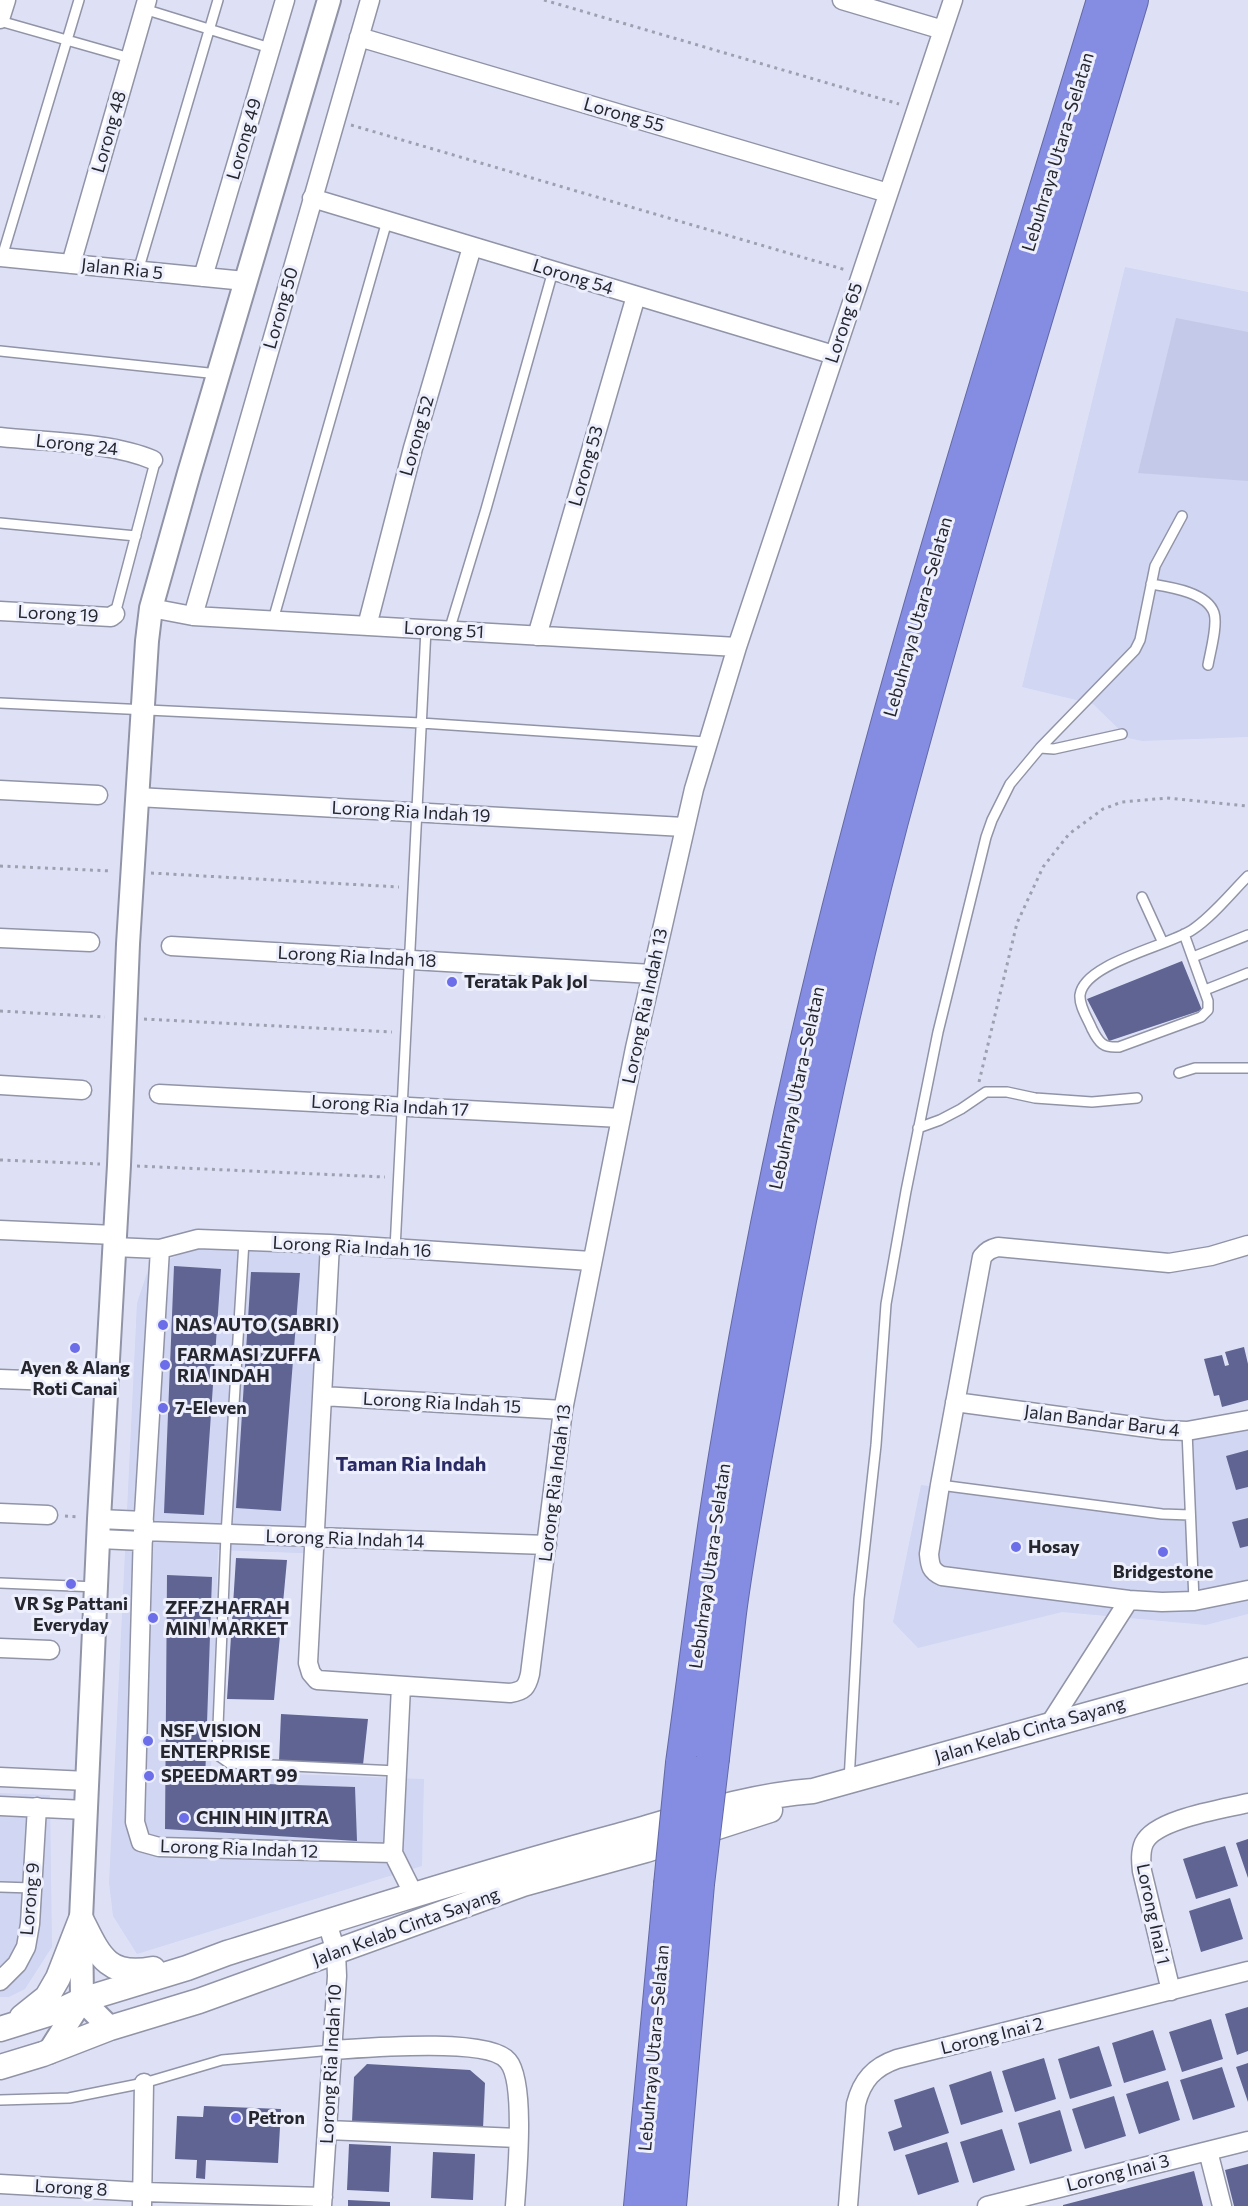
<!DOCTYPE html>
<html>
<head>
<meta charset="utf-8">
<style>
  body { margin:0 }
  canvas { display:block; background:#dee1f6 }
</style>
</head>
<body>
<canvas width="1248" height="2206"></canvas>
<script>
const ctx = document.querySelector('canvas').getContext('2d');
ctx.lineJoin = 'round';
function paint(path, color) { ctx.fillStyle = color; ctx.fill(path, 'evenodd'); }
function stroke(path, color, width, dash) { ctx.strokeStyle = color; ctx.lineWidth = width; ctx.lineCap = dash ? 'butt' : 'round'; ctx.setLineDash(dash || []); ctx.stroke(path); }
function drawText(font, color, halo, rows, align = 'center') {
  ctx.font = font + ' Commissioner,sans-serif'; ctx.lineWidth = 6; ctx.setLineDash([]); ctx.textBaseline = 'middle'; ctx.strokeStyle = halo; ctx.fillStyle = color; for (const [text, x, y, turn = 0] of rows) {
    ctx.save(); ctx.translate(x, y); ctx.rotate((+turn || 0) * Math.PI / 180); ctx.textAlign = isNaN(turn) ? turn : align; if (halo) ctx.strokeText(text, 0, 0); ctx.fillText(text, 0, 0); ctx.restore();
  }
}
paint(new Path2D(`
  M 1125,267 L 1248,292 L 1248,737 L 1142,741 L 1128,738 L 1093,704 L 1022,687 Z
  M 200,1244 L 337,1250 L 324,1554 L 218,1550 L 211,1771 L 424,1779 L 422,1866 L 137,1954 L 113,1916 L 109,1883 L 137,1303 L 148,1270 Z
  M 1248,1424 L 1248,1614 L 1206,1625 L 1062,1612 L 918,1648 L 893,1622 L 921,1485 L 1186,1519 L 1185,1438 Z
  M 0,1793 L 50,1795 L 52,1947 L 25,1989 L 9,1997 L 0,1997 Z`), '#d1d6f2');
paint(new Path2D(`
  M 1176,318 L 1248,332 L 1248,481 L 1138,473 Z`), '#c4c9ea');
paint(new Path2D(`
  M 1182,961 L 1202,1010 L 1109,1041 L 1087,999 Z
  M 174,1266 L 221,1269 L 204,1515 L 164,1513 Z
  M 251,1272 L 300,1273 L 281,1511 L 236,1508 Z
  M 1244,1347 L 1248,1364 L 1248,1400 L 1222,1407 L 1219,1395 L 1214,1396 L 1204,1359 L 1222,1355 L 1225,1366 L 1229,1365 L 1225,1352 Z
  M 1248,1450 L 1248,1487 L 1236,1490 L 1226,1456 Z
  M 1248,1518 L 1248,1546 L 1240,1548 L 1232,1522 Z
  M 236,1558 L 287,1560 L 274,1700 L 227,1699 Z
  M 167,1575 L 212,1577 L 205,1782 L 355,1787 L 357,1841 L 165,1829 Z
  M 281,1714 L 368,1719 L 363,1765 L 279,1761 Z
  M 1248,1839 L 1248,1878 L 1236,1843 Z
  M 1225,1846 L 1238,1886 L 1196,1899 L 1183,1859 Z
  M 1230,1898 L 1243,1939 L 1201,1952 L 1189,1911 Z
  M 1248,2007 L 1248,2051 L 1237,2055 L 1225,2014 Z
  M 1211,2019 L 1223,2059 L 1182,2072 L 1169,2032 Z
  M 1153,2030 L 1166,2070 L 1124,2083 L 1112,2043 Z
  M 1099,2046 L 1112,2086 L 1070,2099 L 1058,2059 Z
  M 1044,2058 L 1056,2099 L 1015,2112 L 1002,2071 Z
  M 1248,2063 L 1248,2102 L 1236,2067 Z
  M 367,2064 L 470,2070 L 485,2083 L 483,2129 L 352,2122 L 354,2077 Z
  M 1222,2067 L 1235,2107 L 1193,2120 L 1180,2080 Z
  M 991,2071 L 1003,2112 L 961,2125 L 949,2085 Z
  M 1168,2081 L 1180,2120 L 1139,2134 L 1126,2094 Z
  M 934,2087 L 949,2133 L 894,2151 L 888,2132 L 902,2127 L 894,2100 Z
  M 1114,2096 L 1126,2136 L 1085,2149 L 1072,2109 Z
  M 204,2106 L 281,2109 L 278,2163 L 206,2160 L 205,2179 L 196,2178 L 197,2160 L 175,2159 L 177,2116 L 203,2117 Z
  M 1060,2110 L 1072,2151 L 1030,2164 L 1018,2123 Z
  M 1002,2129 L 1015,2170 L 973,2183 L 960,2142 Z
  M 947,2142 L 959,2182 L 918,2195 L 905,2155 Z
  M 349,2144 L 391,2146 L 389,2192 L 347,2190 Z
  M 433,2152 L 475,2154 L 473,2200 L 431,2198 Z
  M 1248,2164 L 1248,2206 L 1234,2206 L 1225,2170 Z
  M 1194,2171 L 1203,2206 L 1063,2206 L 1063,2205 Z
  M 348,2200 L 390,2202 L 390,2206 L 348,2206 Z`), '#5f6492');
const service = new Path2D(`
  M 144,9 L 270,48
  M 0,21 L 130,58
  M 2,257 L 79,0
  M 138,271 L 218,0
  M 0,351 L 218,374
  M 0,523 L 136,536
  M 1151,584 C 1169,587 1207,592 1214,613 C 1218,625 1210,653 1208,665
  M 115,614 L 154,466 L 153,460
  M 273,620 L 387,221
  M 449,631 L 486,509 L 553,271
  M 0,703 L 421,723 L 706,742
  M 1040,748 L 1054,749 L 1122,734
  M 1142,897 L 1163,943
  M 1184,934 L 1208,1001 L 1208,1010 L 1201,1017 L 1119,1047 C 1103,1048 1099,1043 1092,1029 C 1088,1019 1079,1006 1080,995 C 1084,963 1168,946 1192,930 C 1212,917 1231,893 1248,876
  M 1193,957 L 1248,935
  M 1205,990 L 1248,973
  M 1179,1073 L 1195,1068 L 1248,1068
  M 918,1128 L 940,1120 L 961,1109 L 986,1092 L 1007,1092 L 1035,1098 L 1092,1102 L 1137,1098
  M 244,1241 L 226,1535 L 217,1750 L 219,1756 L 229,1763 L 397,1771
  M 395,1249 L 426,629
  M 1187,1431 L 1194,1601
  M 940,1485 L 1162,1514 L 1190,1515
  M 0,1583 L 97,1587
  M 849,1781 L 859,1599 L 876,1445 L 886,1304 L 906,1191 L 938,1032 L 986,837 L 992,820 L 1010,784 L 1040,748 L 1135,650 L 1140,640 L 1155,566 L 1182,516
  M 0,1887 L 32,1888
  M 0,2100 L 69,2098 L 144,2083 L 222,2060 L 333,2050`);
const minor = new Path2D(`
  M 842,0 L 943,30
  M 0,19 L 6,0
  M 359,37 L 888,193
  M 312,198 L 834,355
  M 0,257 L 245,281
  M 71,264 L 147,0
  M 203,277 L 285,0
  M 0,437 C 46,442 112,442 153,460
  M 151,608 L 193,616 L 737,647
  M 0,611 L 111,617 L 115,614
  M 193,616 L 370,0
  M 367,626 L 413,448 L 472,247
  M 537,636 L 636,296
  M 0,790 L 98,795
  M 137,797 L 684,827
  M 0,938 L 90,942
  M 171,946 L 652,974
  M 0,1085 L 82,1090
  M 159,1094 L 621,1118
  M 0,1230 L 115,1235
  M 330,1244 L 308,1663 L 311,1673 L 317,1680 L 510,1693 C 524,1691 527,1687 530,1674 L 563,1410 L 635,1048 L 694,789 L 737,647 L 953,0
  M 1248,1245 L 1211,1256 L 1169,1263 L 998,1247 C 990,1249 987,1251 982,1257 L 940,1485 L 929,1554 C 930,1566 931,1571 942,1576 L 1129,1600 L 1162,1602 L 1194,1601 L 1248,1590
  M 114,1247 L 160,1249 L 198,1239 L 330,1244 L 591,1261
  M 160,1249 L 143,1531 L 135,1822 L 141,1842 L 159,1847 L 393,1853
  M 0,1379 L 107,1383
  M 322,1396 L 563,1410
  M 955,1402 L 1163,1430 L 1187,1431 L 1248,1420
  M 0,1513 L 48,1515
  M 99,1519 L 144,1521
  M 143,1531 L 547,1545
  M 99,1539 L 143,1541
  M 0,1648 L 50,1650
  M 401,1686 L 393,1853 L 414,1895
  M 1049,1725 L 1129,1600
  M 0,1777 L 88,1781
  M 0,1806 L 86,1810
  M 0,1981 L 17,1964 L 26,1947 L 30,1924 L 37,1807
  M 1171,1991 L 1142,1871 C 1141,1862 1140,1852 1144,1843 C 1155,1819 1223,1809 1248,1803
  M 333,2050 C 366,2048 489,2037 508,2061 C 526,2082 517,2177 515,2206
  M 327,2130 L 518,2138
  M 1208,2151 L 1222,2206
  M 0,2184 L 143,2192 L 323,2197
  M 142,2206 L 144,2083
  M 322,2206 L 337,1976 L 336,1952 L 327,1922
  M 848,2206 L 856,2104 C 862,2080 874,2067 897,2059 L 1248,1971
  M 987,2206 L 1248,2141`);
const tertiary = new Path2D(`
  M 82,2000 L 110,2028
  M 49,2052 L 82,2000 L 81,1919 L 99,1519 L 119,1165 L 128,944 L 147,641 L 151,608 L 189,473 L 329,0`);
const secondary = new Path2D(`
  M 81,1919 C 99,1955 107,1978 153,1969
  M 22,2017 L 47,1997 L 58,1978 L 81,1919
  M 0,2029 L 61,2010 L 82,2000 L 187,1968 L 227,1953 C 356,1913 484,1872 614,1837 C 680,1819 745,1796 813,1791 L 1248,1670
  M 0,2067 L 43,2054 L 110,2028 L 199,2001 L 523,1884 L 646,1850 L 770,1810`);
const motorway = new Path2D(`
  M 713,1758 C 719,1710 724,1661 730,1613 C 741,1529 758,1446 773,1362 C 806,1180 845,999 892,821 C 966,545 1050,273 1132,0
  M 682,1763 C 696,1661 708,1558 725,1456 C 750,1303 780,1151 816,1000 C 896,662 1003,332 1103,0
  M 640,2206 L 670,1885
  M 670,2206 L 698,1884`);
stroke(service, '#9194a7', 12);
stroke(minor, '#9194a7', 21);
stroke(tertiary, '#9194a7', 26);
stroke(secondary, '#9194a7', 27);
stroke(motorway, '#6369a4', 34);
stroke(new Path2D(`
  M 544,0 L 899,104
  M 351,125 L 846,270
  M 0,866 L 112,871
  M 151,873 L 399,887
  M 0,1011 L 105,1017
  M 144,1019 L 392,1032
  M 979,1082 L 1017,923 L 1043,867 L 1069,834 L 1103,809 L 1122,802 L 1167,798 L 1248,806
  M 0,1160 L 100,1164
  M 137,1166 L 385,1177
  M 65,1516 L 79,1517`), '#9ea0b0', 3, [3, 4.5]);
stroke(service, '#fff', 9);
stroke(minor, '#fff', 18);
stroke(tertiary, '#fff', 22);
stroke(secondary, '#fff', 24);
stroke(motorway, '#858de3', 32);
const motorwayBridge = new Path2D(`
  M 698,1884 L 713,1758
  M 670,1885 L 682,1763`);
stroke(motorwayBridge, '#6369a4', 34, []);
stroke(motorwayBridge, '#858de3', 32);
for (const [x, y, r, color] of [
  [452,982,6,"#6b6ee8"],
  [163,1325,6,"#6b6ee8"],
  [75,1348,6,"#6b6ee8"],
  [165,1365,6,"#6b6ee8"],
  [163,1408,6,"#6b6ee8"],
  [1016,1547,6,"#6b6ee8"],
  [1163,1552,6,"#6b6ee8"],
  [71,1584,6,"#6b6ee8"],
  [153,1618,6,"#6b6ee8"],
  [148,1741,6,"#6b6ee8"],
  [149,1776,6,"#6b6ee8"],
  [184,1818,6,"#6b6ee8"],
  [236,2118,6,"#6b6ee8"]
]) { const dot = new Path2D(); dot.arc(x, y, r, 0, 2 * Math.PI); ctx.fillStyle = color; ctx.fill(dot); stroke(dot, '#edeffc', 2); }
drawText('18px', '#25262e', '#edeffc', [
  ["Lorong 55",624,115,16],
  ["Lorong 48",109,132,-74],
  ["Lorong 49",244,139,-74],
  ["Lebuhraya Utara–Selatan",1058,152,-73],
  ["Jalan Ria 5",122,269,6],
  ["Lorong 54",573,277,17],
  ["Lorong 50",281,308,-74],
  ["Lorong 65",844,323,-72],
  ["Lorong 52",417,436,-74],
  ["Lorong 24",77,445,6],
  ["Lorong 53",586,466,-74],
  ["Lorong 19",58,614,3],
  ["Lebuhraya Utara–Selatan",918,617,-74],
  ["Lorong 51",444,630,3],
  ["Lorong Ria Indah 19",411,812,3],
  ["Lorong Ria Indah 18",357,957,3],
  ["Lorong Ria Indah 13",645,1006,-78],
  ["Lebuhraya Utara–Selatan",797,1088,-78],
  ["Lorong Ria Indah 17",390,1106,3],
  ["Lorong Ria Indah 16",352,1247,3],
  ["Lorong Ria Indah 15",442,1403,3],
  ["Jalan Bandar Baru 4",1102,1421,7],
  ["Lorong Ria Indah 13",555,1483,-83],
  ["Lorong Ria Indah 14",345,1539,2],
  ["Lebuhraya Utara–Selatan",710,1566,-82],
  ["Jalan Kelab Cinta Sayang",1030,1730,-16],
  ["Lorong Ria Indah 12",239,1849,2],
  ["Lorong 9",30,1899,-85],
  ["Lorong Inai 1",1153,1914,78],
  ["Jalan Kelab Cinta Sayang",406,1927,-20],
  ["Lorong Inai 2",992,2036,-14],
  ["Lebuhraya Utara–Selatan",654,2048,-85],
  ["Lorong Ria Indah 10",331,2064,-87],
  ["Lorong Inai 3",1118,2173,-14],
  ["Lorong 8",71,2188,3]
]);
drawText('bold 18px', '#25262e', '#edeffc', [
  ["Teratak Pak Jol",464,982],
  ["NAS AUTO (SABRI)",175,1325],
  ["FARMASI ZUFFA",177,1355],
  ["RIA INDAH",177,1376],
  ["Ayen & Alang",75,1368,"center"],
  ["Roti Canai",75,1389,"center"],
  ["7-Eleven",175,1408],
  ["Hosay",1028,1547],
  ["Bridgestone",1163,1572,"center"],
  ["VR Sg Pattani",71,1604,"center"],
  ["Everyday",71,1625,"center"],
  ["ZFF ZHAFRAH",165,1608],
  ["MINI MARKET",165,1629],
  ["NSF VISION",160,1731],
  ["ENTERPRISE",160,1752],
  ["SPEEDMART 99",161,1776],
  ["CHIN HIN JITRA",196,1818],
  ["Petron",248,2118]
], 'left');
drawText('bold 20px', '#292a64', '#edeffc', [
  ["Taman Ria Indah",411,1464]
]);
</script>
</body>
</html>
